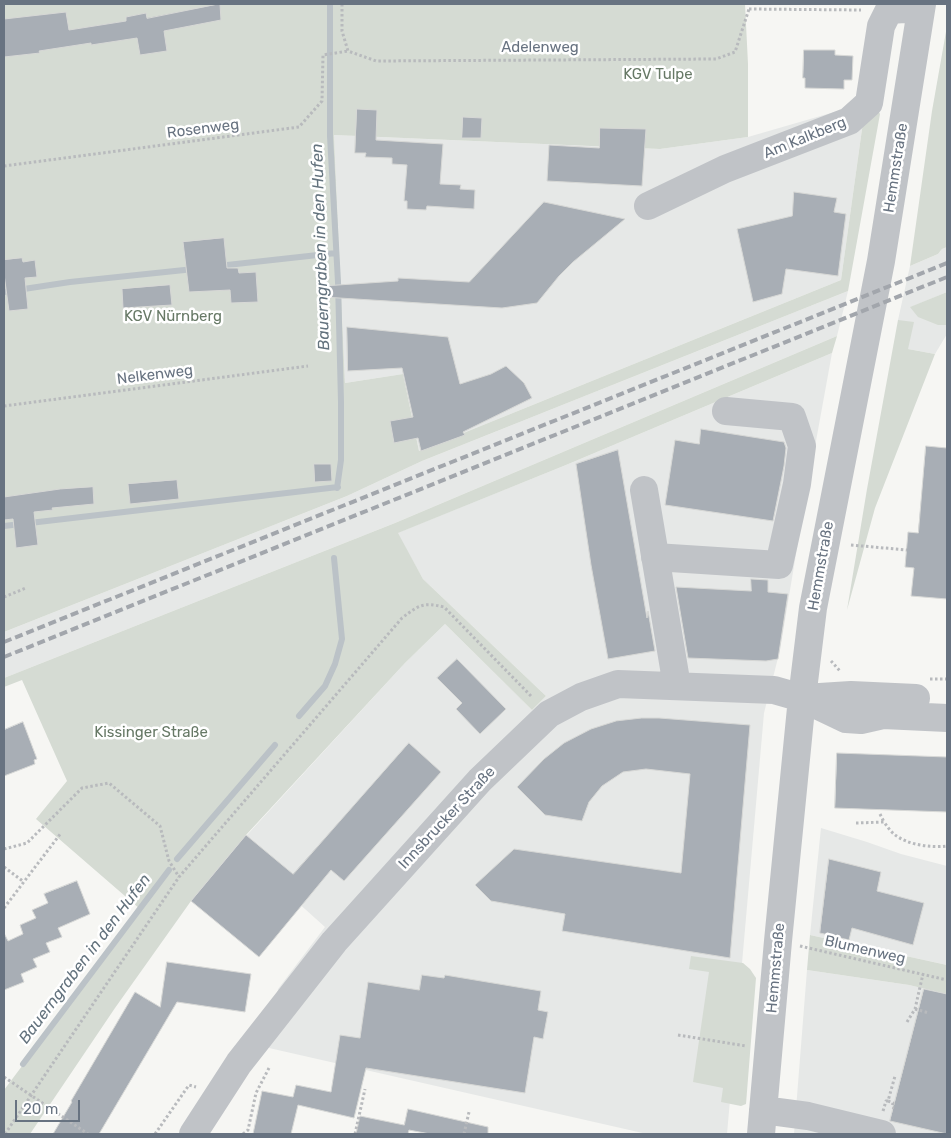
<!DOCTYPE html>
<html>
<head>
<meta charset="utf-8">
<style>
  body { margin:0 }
  #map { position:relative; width:951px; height:1138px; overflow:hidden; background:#f6f6f3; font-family:Rubik,sans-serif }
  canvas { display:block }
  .frame { position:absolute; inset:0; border:5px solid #687381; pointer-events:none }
  .scale { position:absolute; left:15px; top:1100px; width:65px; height:22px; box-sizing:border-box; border:2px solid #687381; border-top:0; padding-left:6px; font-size:15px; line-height:18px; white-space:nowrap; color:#687381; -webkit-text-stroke:4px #fff; paint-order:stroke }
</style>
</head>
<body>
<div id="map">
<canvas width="951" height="1138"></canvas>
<div class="frame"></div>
<div class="scale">20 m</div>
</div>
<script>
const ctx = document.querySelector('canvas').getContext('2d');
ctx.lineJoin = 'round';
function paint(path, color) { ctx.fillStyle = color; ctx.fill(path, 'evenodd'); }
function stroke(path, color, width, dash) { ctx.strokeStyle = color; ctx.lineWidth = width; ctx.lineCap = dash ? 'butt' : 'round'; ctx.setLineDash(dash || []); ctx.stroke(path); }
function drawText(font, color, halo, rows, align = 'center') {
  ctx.font = font + ' Rubik,sans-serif'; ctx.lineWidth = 5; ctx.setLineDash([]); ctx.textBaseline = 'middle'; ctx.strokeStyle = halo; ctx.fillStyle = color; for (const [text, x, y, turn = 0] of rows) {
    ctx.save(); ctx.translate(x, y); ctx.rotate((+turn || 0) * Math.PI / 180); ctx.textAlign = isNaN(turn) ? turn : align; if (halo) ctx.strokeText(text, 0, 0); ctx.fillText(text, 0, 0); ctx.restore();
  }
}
paint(new Path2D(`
  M 855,106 L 863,122 L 841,280 L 419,451 L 403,374 L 345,383 L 334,135 L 660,149 L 748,137 Z
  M 947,247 L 947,292 L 911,307 L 938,324 L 947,325 L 947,334 L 935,354 L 908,349 L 898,320 L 910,266 L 938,254 L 942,249 Z
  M 848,291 L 837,336 L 395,523 L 4,678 L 4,632 L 347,496 L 422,461 Z
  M 832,353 L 802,518 L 780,650 L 764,713 L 727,1134 L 647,1134 L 269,1048 L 278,989 L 325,927 L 236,847 L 405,663 L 445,624 L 532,710 L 546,696 L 423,579 L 397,533 L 566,465 Z
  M 821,828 L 867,842 L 901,854 L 947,866 L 947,965 L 810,935 Z
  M 807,970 L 909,985 L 947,994 L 947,1134 L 794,1134 Z`), '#e6e8e7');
paint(new Path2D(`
  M 4,4 L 745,4 L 748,64 L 748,137 L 660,149 L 334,135 L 345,383 L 403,374 L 419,451 L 841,280 L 863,122 L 876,106 L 880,114 L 848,291 L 422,461 L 347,496 L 4,632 Z
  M 947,26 L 947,247 L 942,249 L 938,254 L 910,266 L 932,111 Z
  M 947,292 L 947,325 L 938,325 L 918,317 L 910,307 Z
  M 898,320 L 914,322 L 908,349 L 935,354 L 875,508 L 847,610 L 867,489 Z
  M 837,336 L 832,353 L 566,465 L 398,533 L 423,579 L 546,696 L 532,710 L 445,624 L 405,663 L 246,835 L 191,901 L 115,1008 L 30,1134 L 4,1134 L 4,1090 L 140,909 L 36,819 L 67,781 L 22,680 L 4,687 L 4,678 L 395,523 Z
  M 810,935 L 947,965 L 947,994 L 909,985 L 807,970 Z
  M 691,956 L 743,963 L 750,969 L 756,978 L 746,1104 L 741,1106 L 721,1102 L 723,1088 L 693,1082 L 709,972 L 689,969 Z`), '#d5dbd3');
stroke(new Path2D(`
  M 330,4 L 330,136 L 338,282 L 341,402 L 341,460 L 337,488
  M 218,266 L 336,253
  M 4,292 L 70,282 L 194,269
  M 4,526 L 338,487
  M 299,716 L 325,686 L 335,664 L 342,639 L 334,558
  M 177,859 L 275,745
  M 23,1064 L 169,870`), '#bbc2c7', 6);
const building = new Path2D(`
  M 220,4 L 221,20 L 164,31 L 167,51 L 140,55 L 137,38 L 91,45 L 91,43 L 39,51 L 40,53 L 4,57 L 4,19 L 66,12 L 69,30 L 126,21 L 126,17 L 146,13 L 147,18 Z
  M 804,50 L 835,50 L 835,55 L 853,56 L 852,80 L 844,80 L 844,89 L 805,88 L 805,78 L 803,78 Z
  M 357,109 L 377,110 L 376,140 L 443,144 L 440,184 L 461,185 L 460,189 L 475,190 L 474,209 L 427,206 L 426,210 L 407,209 L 407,201 L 404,201 L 407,165 L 392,164 L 392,158 L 365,157 L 366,153 L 355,153 Z
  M 463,117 L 482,118 L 481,138 L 462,138 Z
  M 600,128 L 646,129 L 642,186 L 547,181 L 549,145 L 599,148 Z
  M 794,192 L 837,198 L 834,212 L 846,214 L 838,276 L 786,269 L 782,294 L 753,302 L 737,229 L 792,216 Z
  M 544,202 L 625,219 L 573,262 L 559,276 L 537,303 L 502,308 L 323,297 L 323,286 L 398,281 L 398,278 L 469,282 Z
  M 224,238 L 227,268 L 238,268 L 239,273 L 256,272 L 258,302 L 231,303 L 230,290 L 189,292 L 183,242 Z
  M 22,258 L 23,262 L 35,260 L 37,277 L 25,278 L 28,309 L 9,311 L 4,274 L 4,260 Z
  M 170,285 L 172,305 L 123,308 L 122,289 Z
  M 347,327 L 448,337 L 460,384 L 491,374 L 506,366 L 524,383 L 532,398 L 463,432 L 465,435 L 421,451 L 418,438 L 394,443 L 390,421 L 413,417 L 402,368 L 348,371 Z
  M 701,429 L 784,442 L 786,448 L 784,466 L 773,521 L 665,505 L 675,440 L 699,444 Z
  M 926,446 L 947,448 L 947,599 L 911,596 L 914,568 L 905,567 L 908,532 L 918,533 Z
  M 618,450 L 647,618 L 648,611 L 655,651 L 608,659 L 591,565 L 576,464 Z
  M 314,464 L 331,464 L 332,481 L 315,482 Z
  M 177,480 L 179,499 L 130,504 L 128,484 Z
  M 93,487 L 94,504 L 52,508 L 53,510 L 34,512 L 38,545 L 16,548 L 13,519 L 4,520 L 4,497 L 60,489 Z
  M 751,579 L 768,580 L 768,592 L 788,594 L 778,659 L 766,661 L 688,658 L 676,587 L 751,591 Z
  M 457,659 L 506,709 L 480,734 L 456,709 L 462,703 L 437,678 Z
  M 642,718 L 659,718 L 750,725 L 730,958 L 562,931 L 565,914 L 491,901 L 475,885 L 514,849 L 681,873 L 690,774 L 646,769 L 623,772 L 602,786 L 589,802 L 582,821 L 545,815 L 517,787 L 544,759 L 564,743 L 591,729 L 616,721 Z
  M 23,722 L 37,759 L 34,760 L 35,764 L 4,776 L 4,730 Z
  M 409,743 L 441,772 L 344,881 L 331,870 L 259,957 L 191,901 L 246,835 L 293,874 Z
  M 837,753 L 947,757 L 947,812 L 835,808 Z
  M 829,859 L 881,872 L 877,891 L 924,903 L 913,945 L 852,928 L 849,940 L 820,933 Z
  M 77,881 L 90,914 L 58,928 L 62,937 L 46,943 L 50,952 L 33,959 L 37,967 L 21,974 L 24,982 L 4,990 L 4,933 L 8,941 L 23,934 L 20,925 L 36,918 L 32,910 L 48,903 L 44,894 Z
  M 167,962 L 251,974 L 245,1012 L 177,1002 L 99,1134 L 53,1134 L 72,1102 L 71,1101 L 135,992 L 160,1007 Z
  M 422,975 L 444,978 L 445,975 L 541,991 L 538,1010 L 548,1012 L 543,1039 L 534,1037 L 525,1093 L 366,1068 L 354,1118 L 298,1105 L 291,1134 L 253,1134 L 262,1091 L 293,1097 L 296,1085 L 331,1092 L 340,1035 L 360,1038 L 368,982 L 419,990 Z
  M 924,989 L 947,994 L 947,1134 L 890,1121 Z
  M 408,1109 L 488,1127 L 488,1134 L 430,1134 L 409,1130 L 408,1134 L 356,1134 L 360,1116 L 404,1125 Z`);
paint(building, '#a8aeb5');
stroke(building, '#d7d8d6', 1);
stroke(new Path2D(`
  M 342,4 L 342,31 L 348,51 L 376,61 L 716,59 L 735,52 L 749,9
  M 749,9 L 861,10
  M 4,166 L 299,127 L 322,101 L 323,55 L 348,51
  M 4,406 L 308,366
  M 851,545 L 907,550
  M 4,597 L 26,588
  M 831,661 L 840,671
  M 930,679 L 947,679
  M 880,814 L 884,822
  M 856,823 L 884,822 C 887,826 890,831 894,834 C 907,845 931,848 947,846
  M 4,849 L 27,843 L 82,788 L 109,783 L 160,826 L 169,861 L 179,877
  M 4,867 L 24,882
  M 4,908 L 61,833
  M 800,946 L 947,980
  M 915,1009 L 929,1013
  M 907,1022 L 915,1009 L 923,974
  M 678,1035 L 746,1046
  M 4,1077 L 88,1134
  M 888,1101 L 893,1103 L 892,1107 L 894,1108
  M 883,1111 L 886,1101 L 888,1101 L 895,1076
  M 5,1134 L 179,877 L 402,618 C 419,605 423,602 444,607 L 532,697
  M 155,1134 L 189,1085 L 196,1087
  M 243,1134 L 248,1130 L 256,1093 L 269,1068
  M 355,1134 L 365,1089
  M 464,1134 L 469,1112`), '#b8babd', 3, [2.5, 2.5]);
stroke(new Path2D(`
  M 648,206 L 725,169 L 849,121 L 869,103 L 881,26 L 889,10 L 921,8
  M 644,490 L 677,686
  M 655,557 L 779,565 L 797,484 L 802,446 L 792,417 L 726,411
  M 804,698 L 851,695 L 916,698
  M 763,1110 L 808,1116 L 882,1134
  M 193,1134 L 239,1063 L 334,942 L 480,780 L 549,714 L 581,697 L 618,684 L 774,690 L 802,698 L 846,719 L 861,720 L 883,715 L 947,718
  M 761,1134 L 778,941 L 802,698 L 813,608 L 881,261 L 922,4`), '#c0c3c7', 28);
stroke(new Path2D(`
  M 4,642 L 947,263
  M 4,657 L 947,277`), '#a2a6ac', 4, [8, 4]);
drawText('15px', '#687381', '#fff', [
  ["Adelenweg",540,48],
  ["Rosenweg",203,129,-7],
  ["Am Kalkberg",805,138,-22],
  ["Hemmstraße",896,168,-81],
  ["Nelkenweg",155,375,-7],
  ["Hemmstraße",821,566,-80],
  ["Innsbrucker Straße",447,818,-47],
  ["Blumenweg",865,950,13],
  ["Hemmstraße",776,968,-85]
]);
drawText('15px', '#677966', '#fff', [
  ["KGV Tulpe",658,75],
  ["KGV Nürnberg",173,317],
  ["Kissinger Straße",151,733]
]);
drawText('italic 16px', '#64737e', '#fff', [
  ["Bauerngraben in den Hufen",321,247,-92],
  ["Bauerngraben in den Hufen",85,959,-53]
]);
</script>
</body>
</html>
